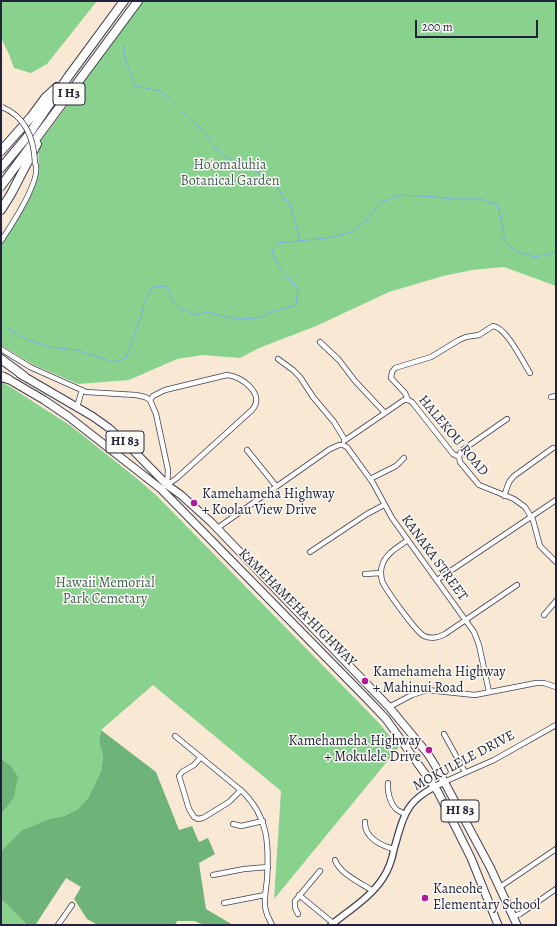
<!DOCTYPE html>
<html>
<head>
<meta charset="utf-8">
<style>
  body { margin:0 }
  #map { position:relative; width:557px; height:926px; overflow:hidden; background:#f8e8d4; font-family:Alegreya,serif }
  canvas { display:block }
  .frame { position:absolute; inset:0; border:2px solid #22223b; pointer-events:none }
  .scale { position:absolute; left:415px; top:20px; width:123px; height:18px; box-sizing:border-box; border:2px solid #22223b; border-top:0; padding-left:5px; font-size:12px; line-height:14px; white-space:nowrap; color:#22223b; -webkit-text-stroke:3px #fdfcf7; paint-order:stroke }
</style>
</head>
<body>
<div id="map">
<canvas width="557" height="926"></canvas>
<div class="frame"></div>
<div class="scale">200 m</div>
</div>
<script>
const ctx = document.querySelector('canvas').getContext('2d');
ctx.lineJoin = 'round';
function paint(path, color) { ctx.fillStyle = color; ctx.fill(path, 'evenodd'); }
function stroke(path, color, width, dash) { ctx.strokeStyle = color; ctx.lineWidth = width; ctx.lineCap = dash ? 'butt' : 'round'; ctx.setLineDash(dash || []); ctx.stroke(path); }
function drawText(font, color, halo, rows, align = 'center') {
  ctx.font = font + ' Alegreya,serif'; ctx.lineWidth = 3; ctx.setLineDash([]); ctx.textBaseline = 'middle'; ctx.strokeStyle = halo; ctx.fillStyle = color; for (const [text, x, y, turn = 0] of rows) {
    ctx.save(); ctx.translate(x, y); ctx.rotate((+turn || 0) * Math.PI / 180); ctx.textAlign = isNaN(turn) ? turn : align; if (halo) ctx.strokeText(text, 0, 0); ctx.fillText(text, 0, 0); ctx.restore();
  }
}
paint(new Path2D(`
  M 1,1 L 97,1 L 47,64 L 31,73 L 14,68 L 8,52 L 1,38 Z
  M 138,1 L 556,1 L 556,286 L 504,267 L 472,270 L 443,276 L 389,292 L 316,326 L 259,348 L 240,358 L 203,355 L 177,359 L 129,380 L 78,384 L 32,364 L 1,345 L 1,244 L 11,230 L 35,184 L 39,169 L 38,145 L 69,103 Z
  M 1,381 L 71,426 L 135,477 L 157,496 L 379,723 L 399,747 L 274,899 L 281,791 L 153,685 L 101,730 L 99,742 L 103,757 L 101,771 L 88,798 L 78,809 L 64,816 L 49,819 L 22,830 L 1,851 L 1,815 L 6,809 L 10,765 L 1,759 Z
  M 1,899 L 27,925 L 1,925 Z`), '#88d28e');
paint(new Path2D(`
  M 101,730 L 156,772 L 179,830 L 192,826 L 199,842 L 208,838 L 215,854 L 199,863 L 206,909 L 233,925 L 204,925 L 194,921 L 177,921 L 175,925 L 98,925 L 87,919 L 74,899 L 81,887 L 66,878 L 36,924 L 37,925 L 27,925 L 1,899 L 1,851 L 22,830 L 49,819 L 64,816 L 78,809 L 88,798 L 101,771 L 103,757 L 99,742 Z
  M 1,759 L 10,765 L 18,777 L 14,797 L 1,815 Z`), '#6eb479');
stroke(new Path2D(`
  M 101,1 L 104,2
  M 124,45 L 124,56 L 135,86 L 161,91 L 175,104
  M 182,112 L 199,127 L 221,154 L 266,177 L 278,188 L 284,198 L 290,204 L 300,240
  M 7,328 L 24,338 L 49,347 L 77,350 L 113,362 L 126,358 L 141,317 L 144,303 L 153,287 L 167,286 C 175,308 175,307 197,315 L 205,312 L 237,319 L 258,318 L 275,311 L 296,305 L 298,288 C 287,277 276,267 272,251 L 278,243 L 327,238 L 352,232 L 367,220 L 381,202 L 401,195 L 437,197 L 451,199 L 481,199 L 498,205 L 505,240 L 515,251 L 535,257 L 554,253 L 556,250`), '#7bafe8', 1);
const minor = new Path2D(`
  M 1,241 C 11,226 43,178 35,163
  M 320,342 L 339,360 L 355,381 L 385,413
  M 1,349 L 30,367 L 86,392 L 136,395 L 145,397 L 150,400 L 156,414 L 168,470 L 167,485
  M 278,359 L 293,370 L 300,377 L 313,397 L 334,422 L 345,440
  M 551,397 L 556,396
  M 150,400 L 153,396 L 165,390 L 227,375 C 242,376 266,395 252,410 L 177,478 L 167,485
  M 408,400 L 412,402 L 453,454 L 459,457 L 460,462 L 479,485 L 514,499 L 525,507 L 533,520 L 540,546 L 556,562
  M 408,400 L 405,393 L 391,378 L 392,372 L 395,368 L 431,357 L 459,340 L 466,337 L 479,335 L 493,326 C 506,327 523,362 530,373
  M 77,407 L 82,390
  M 344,441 L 404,400 L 408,400
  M 343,445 L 347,447 L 373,483 L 392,518 L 474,632 L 479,645 L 489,692
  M 247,450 L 276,486
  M 459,457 L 461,451 L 507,419
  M 370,479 L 396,466 L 404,458
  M 504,496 L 509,482 L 514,476 L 553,448
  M 216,529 L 330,449 L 339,445 L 343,445
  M 408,540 C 398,547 385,554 382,566 C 380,571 381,576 382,581 C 386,590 416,632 424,636 C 431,639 438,638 445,634 L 517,585
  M 310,552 L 367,514 L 384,505
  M 365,574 L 381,573
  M 437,580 L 556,500
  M 544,615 L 556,601
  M 389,707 L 412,695 L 427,690 L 475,695 L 536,683 L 544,683 L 556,687
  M 444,734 L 465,772
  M 175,736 L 243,792 C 269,818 269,846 267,880 C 266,890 263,901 266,911 C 267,916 270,920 272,925
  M 201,757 L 194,765 L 182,772 L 179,776 L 189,809 L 194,817 L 198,819 L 203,818 L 229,802 L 241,790
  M 444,782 L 494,760 L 556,725
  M 388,783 C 387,791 390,803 396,809 C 398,811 402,812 404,814
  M 365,822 C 364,838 382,846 394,849
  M 233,824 L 241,826 L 263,821
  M 335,860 C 340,874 361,883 373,891
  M 213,875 L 244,869 L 268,867
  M 500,887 L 556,849
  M 299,895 L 333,923
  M 224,903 L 265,895
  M 298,914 L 295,908 L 295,901 L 320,871
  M 514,916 L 520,914 L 556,889
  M 58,925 L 72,905`);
const tertiary = new Path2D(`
  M 331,925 C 348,911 371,897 383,878 C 389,869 392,860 394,849 C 405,811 406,800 444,782`);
const primary = new Path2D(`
  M 20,374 L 92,416 L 109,428 L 127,444 L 167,485 L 181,495 L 211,522 L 389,707 L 428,754 L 439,772 L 490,867 L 517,925
  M 3,376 L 44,400 L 69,417 L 161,489 L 368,700 L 386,719 L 438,792 L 471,858 L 498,925`);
const motorway = new Path2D(`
  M 1,151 L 31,117 L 45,98 L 57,87
  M 1,168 L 27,137 L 68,77 L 124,1
  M 1,186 L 138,1
  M 1,210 L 11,194 L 37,144
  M 1,359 L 24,376
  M 1,377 L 8,379`);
stroke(minor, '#424052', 6);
stroke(tertiary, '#424052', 8);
stroke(primary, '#424052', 9);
stroke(motorway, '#424052', 10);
stroke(minor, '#fff', 4.5);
stroke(tertiary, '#fff', 5.5);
stroke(primary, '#fff', 7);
stroke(motorway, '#fff', 8);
const minorBridge = new Path2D(`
  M 2,107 C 26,117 34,138 35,163`);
stroke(minorBridge, '#424052', 6, []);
stroke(minorBridge, '#fff', 4.5);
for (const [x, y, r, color] of [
  [194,503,4,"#b5179e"],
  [365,681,4,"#b5179e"],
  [429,750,4,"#b5179e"],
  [425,898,4,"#b5179e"]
]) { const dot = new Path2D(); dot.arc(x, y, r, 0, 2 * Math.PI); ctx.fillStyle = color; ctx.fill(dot); stroke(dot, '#fdfcf7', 1.5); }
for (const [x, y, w] of [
  [69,94,32],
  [125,442,38],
  [460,811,38]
]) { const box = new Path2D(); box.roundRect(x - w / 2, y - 11, w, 22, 3); ctx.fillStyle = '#fdfcf7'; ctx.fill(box); stroke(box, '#22223b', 1); }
drawText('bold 13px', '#22223b', null, [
  ["I H3",69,94],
  ["HI 83",125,442],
  ["HI 83",460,811]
]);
drawText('14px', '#466058', '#fdfcf7', [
  ["Ho'omaluhia",230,166],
  ["Botanical Garden",230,182],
  ["Hawaii Memorial",105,584],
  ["Park Cemetary",105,600]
]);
drawText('14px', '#22223b', '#fdfcf7', [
  ["HALEKOU ROAD",453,436,50],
  ["KANAKA STREET",434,558,54],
  ["KAMEHAMEHA HIGHWAY",297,608,45],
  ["MOKULELE DRIVE",464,761,-28]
]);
drawText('14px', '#22223b', '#fdfcf7', [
  ["Kamehameha Highway",202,495],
  ["+ Koolau View Drive",202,511],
  ["Kamehameha Highway",373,673],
  ["+ Mahinui Road",373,689],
  ["Kamehameha Highway",421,742,"right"],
  ["+ Mokulele Drive",421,758,"right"],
  ["Kaneohe",433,890],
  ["Elementary School",433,906]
], 'left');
</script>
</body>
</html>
